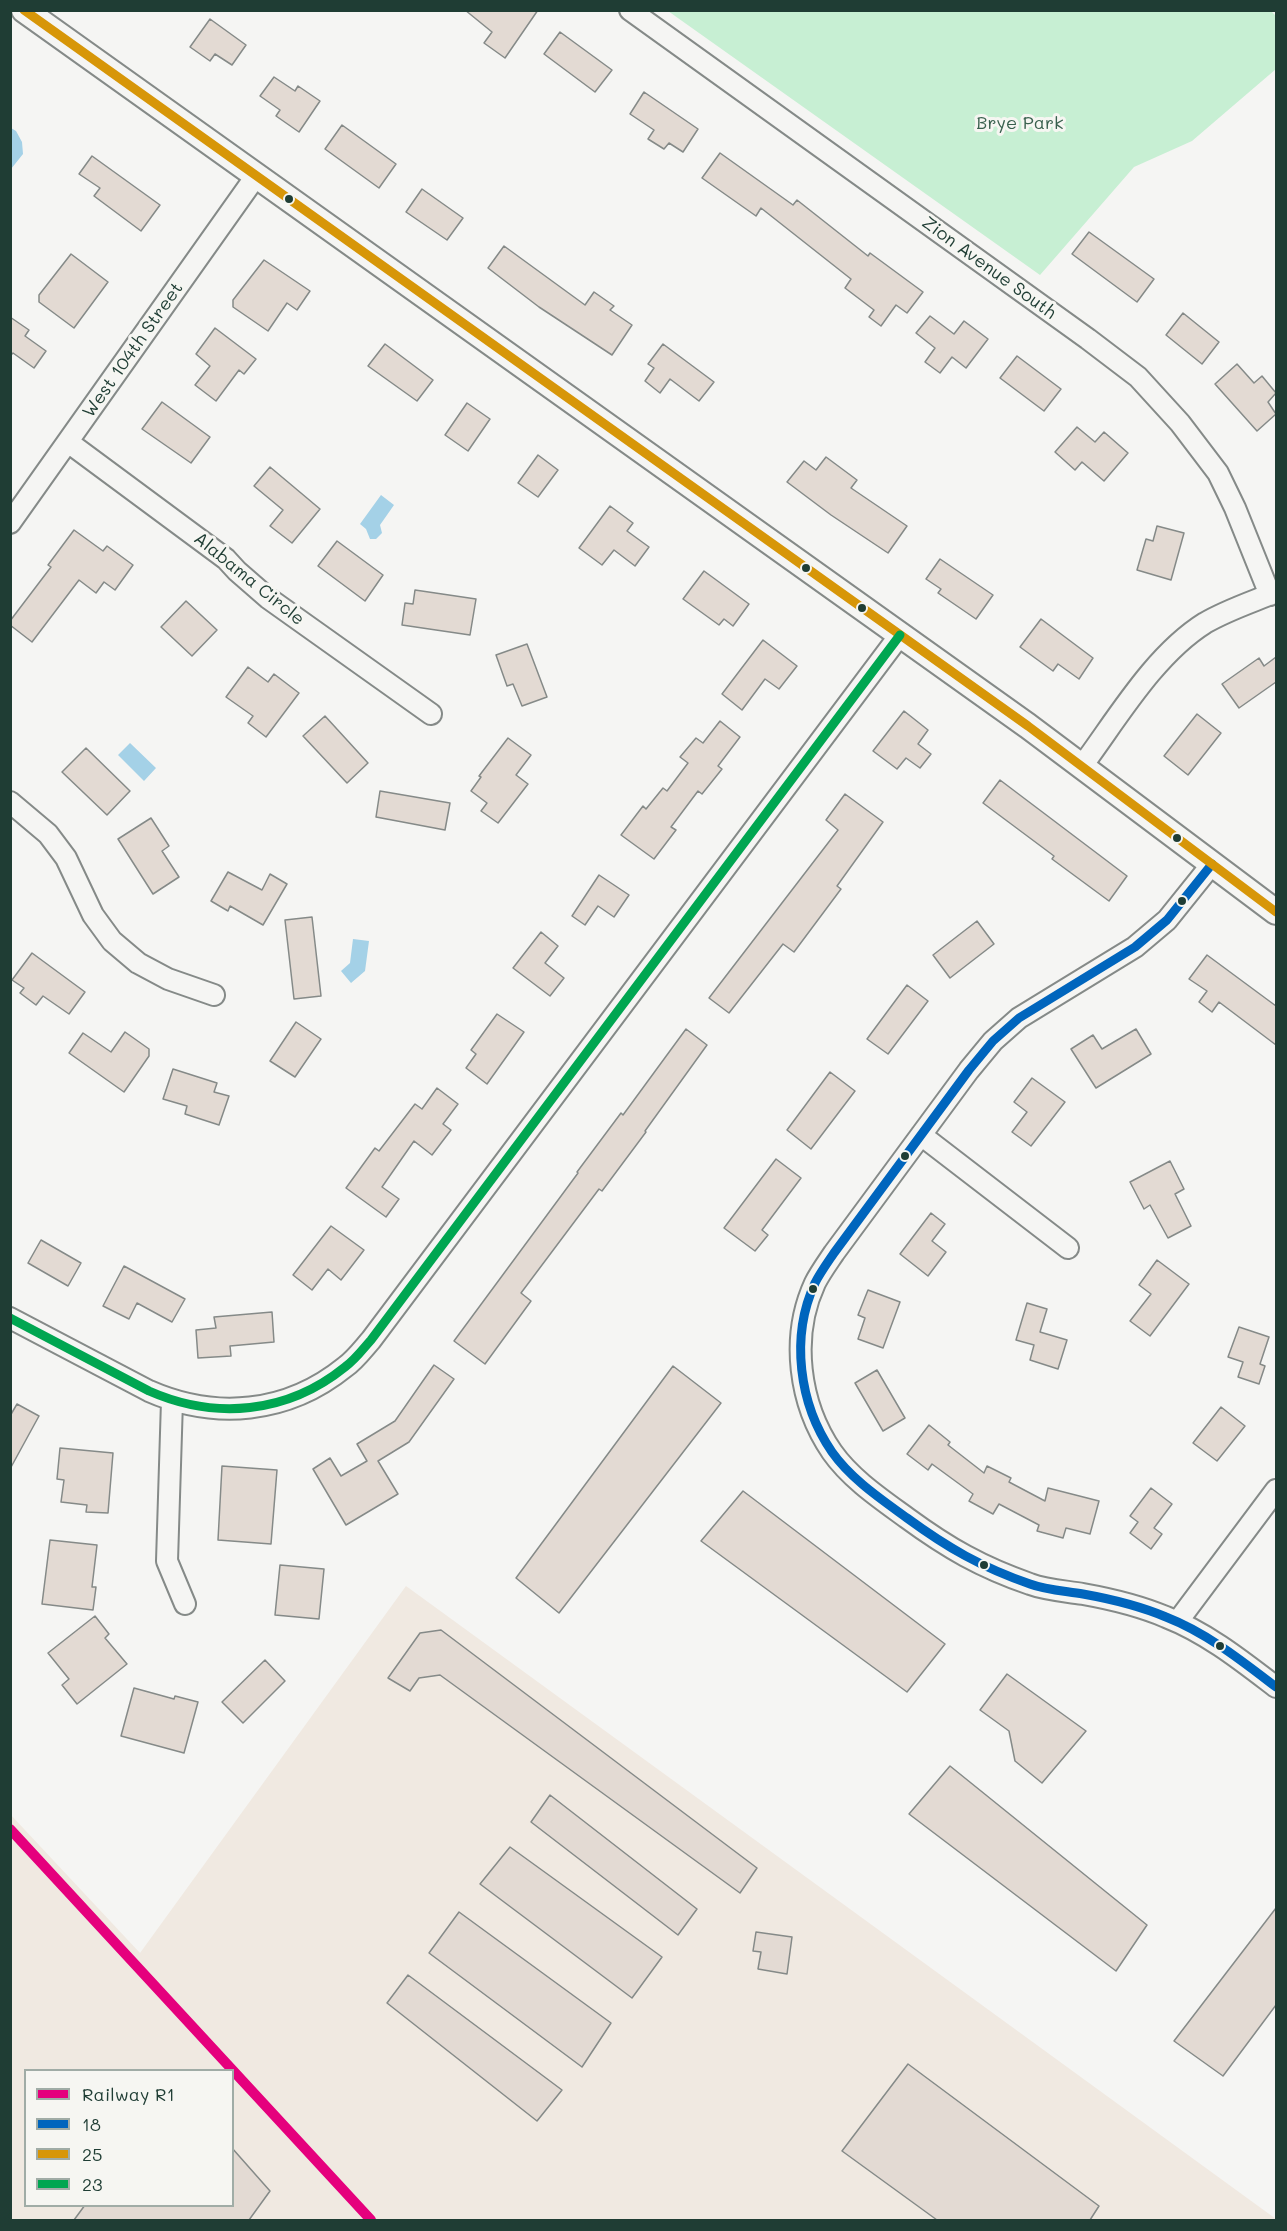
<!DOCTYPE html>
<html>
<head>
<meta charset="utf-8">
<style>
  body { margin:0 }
  #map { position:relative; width:1287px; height:2231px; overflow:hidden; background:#f5f5f3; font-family:Mali,sans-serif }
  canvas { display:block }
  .frame { position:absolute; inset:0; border:12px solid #1f3d34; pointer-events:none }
  .legend { position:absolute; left:24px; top:2069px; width:210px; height:138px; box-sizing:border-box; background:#f6f6f2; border:2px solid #a0aca6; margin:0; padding:8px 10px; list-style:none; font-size:18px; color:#1f3d34 }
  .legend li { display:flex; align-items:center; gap:12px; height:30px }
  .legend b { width:30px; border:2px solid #a0aca6 }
</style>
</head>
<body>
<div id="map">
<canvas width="1287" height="2231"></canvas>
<div class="frame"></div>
<ul class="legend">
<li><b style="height:8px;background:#e5007d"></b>Railway R1</li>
<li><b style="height:8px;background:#0065bd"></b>18</li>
<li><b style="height:8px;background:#d79608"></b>25</li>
<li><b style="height:8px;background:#00a651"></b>23</li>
</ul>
</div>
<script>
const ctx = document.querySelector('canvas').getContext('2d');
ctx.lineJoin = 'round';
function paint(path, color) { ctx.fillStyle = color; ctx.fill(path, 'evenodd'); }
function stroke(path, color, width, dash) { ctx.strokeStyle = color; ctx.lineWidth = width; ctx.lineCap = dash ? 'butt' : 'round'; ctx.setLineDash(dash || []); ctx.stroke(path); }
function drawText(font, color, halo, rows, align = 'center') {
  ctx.font = font + ' Mali,sans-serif'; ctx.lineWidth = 6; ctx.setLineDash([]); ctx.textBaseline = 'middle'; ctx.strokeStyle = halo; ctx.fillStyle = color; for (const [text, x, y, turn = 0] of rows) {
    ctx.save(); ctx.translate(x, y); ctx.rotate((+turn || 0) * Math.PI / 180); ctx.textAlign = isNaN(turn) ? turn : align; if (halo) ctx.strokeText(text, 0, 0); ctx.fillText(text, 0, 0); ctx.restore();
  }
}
paint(new Path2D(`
  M 406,1586 L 1276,2219 L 1276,2220 L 11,2220 L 10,1814 L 140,1953 ZM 26,2070 L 232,2070 L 232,2206 L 26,2206 Z`), '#f0e9e1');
paint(new Path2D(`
  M 668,11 L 1271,11 L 1276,16 L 1276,69 L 1192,141 L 1134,167 L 1040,275 Z`), '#c7efd3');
paint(new Path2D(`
  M 11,128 L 16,131 L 22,142 L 23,154 L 11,169 Z
  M 381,495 L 394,505 L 380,525 L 382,533 L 376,539 L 370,539 L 366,529 L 360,524 Z
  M 130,743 L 156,768 L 144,781 L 118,755 Z
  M 353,939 L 369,941 L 365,971 L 351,983 L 341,971 L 350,963 Z`), '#a4d1e7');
const building = new Path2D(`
  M 465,10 L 538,10 L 505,58 L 484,43 L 492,32 Z
  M 210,19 L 246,45 L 232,65 L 215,54 L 210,61 L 190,47 Z
  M 560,32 L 612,70 L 595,92 L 544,54 Z
  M 274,77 L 295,91 L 298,86 L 320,101 L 299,132 L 276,116 L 280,110 L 260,96 Z
  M 644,92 L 698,129 L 683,152 L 669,143 L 664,149 L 648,139 L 654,130 L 630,114 Z
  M 342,125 L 396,164 L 379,188 L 325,149 Z
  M 720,153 L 793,205 L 797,200 L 868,256 L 870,253 L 923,292 L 907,313 L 896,305 L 881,326 L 869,317 L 874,310 L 845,288 L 851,279 L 761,208 L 756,216 L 702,178 Z
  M 92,156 L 160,205 L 141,231 L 94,196 L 100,188 L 79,174 Z
  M 422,189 L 463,218 L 447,240 L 406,212 Z
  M 1089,232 L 1154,279 L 1137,302 L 1072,254 Z
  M 504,246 L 585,305 L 594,292 L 614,306 L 610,310 L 632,325 L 612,355 L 539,307 L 488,268 Z
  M 71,254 L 108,282 L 74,328 L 39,302 L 39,295 Z
  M 264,260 L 310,291 L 297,310 L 287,303 L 268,331 L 233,307 L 233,300 Z
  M 1183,313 L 1219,342 L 1202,364 L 1166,335 Z
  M 930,316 L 954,334 L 964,321 L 988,339 L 966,368 L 952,357 L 940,373 L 925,362 L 935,348 L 916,333 Z
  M 10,317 L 29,330 L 25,336 L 46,351 L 34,368 L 13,353 L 10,356 Z
  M 215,328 L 256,359 L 244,374 L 239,370 L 216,401 L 195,385 L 210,366 L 196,354 Z
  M 385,344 L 433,380 L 417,401 L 368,366 Z
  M 663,344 L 714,382 L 699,401 L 670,379 L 660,393 L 645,381 L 654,368 L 648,364 Z
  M 1017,356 L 1061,389 L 1044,411 L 1000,378 Z
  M 1237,364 L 1254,383 L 1262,376 L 1276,393 L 1268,402 L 1276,414 L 1257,431 L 1215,384 Z
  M 162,402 L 210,437 L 191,463 L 142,429 Z
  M 467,403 L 490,419 L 468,451 L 445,435 Z
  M 1077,427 L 1095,442 L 1104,432 L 1128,453 L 1104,481 L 1082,462 L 1075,470 L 1055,452 Z
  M 538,455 L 558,470 L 538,497 L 518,483 Z
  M 826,457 L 857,480 L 851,488 L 907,526 L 888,553 L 831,515 L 787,482 L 804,461 L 816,470 Z
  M 270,467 L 320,509 L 292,543 L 270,526 L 283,510 L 254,486 Z
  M 610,506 L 633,523 L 627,531 L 649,547 L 635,566 L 614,550 L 602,565 L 579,548 Z
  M 1157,526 L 1184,533 L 1171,580 L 1137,570 L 1146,539 L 1153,541 Z
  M 74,530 L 103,551 L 107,546 L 133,565 L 115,590 L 104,582 L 96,593 L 79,580 L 32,642 L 10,625 L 10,621 L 51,567 L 48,565 Z
  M 337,541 L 383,575 L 365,601 L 318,566 Z
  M 940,559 L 993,595 L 976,619 L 938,593 L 941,589 L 926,579 Z
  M 704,571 L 749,604 L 733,626 L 724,619 L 719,625 L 683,599 Z
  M 415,590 L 476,599 L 470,635 L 402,625 L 405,603 L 413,604 Z
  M 186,601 L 217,630 L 192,656 L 161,627 Z
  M 1041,619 L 1093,658 L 1079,679 L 1058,664 L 1053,671 L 1020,647 Z
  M 763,640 L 797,666 L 779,689 L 765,679 L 742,710 L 722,694 Z
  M 527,644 L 547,697 L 522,706 L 513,684 L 507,686 L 496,655 Z
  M 1276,657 L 1276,682 L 1239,708 L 1222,684 L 1259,658 L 1264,666 Z
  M 248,667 L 268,682 L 274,674 L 299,693 L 266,737 L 248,723 L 253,716 L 226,697 Z
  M 904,711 L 928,730 L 918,744 L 931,754 L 920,768 L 906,758 L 897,769 L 873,751 Z
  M 1197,714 L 1221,733 L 1188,775 L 1164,756 Z
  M 325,716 L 368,763 L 347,783 L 303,736 Z
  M 720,721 L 740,737 L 718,766 L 722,769 L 702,794 L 698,791 L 671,827 L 676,830 L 654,859 L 621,835 L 643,806 L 646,809 L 663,788 L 667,791 L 688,763 L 680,757 L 696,738 L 703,743 Z
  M 508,738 L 531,755 L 516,775 L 528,784 L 498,823 L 481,811 L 487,803 L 471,791 L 481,777 L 479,776 Z
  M 86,748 L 130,791 L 107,815 L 62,772 Z
  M 1000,780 L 1127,876 L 1109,901 L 1052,859 L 1054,856 L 983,803 Z
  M 380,791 L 450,803 L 445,830 L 376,817 Z
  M 845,794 L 883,822 L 837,886 L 841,889 L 794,952 L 783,944 L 729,1013 L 709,998 L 838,830 L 826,820 Z
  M 151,818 L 169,846 L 162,851 L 179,877 L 153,894 L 118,839 Z
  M 228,872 L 262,890 L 270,874 L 287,884 L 263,925 L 230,906 L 228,911 L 211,901 Z
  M 599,875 L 629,895 L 614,917 L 598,906 L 585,925 L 572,916 Z
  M 312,917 L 321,996 L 294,999 L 285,920 Z
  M 977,921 L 994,944 L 950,978 L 933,955 Z
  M 541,932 L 558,946 L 545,963 L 564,978 L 550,996 L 513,968 Z
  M 32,953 L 85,992 L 69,1014 L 43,996 L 36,1005 L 20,993 L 24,988 L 12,980 Z
  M 1207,955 L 1276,1006 L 1276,1045 L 1219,1002 L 1212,1012 L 1199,1002 L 1207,991 L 1189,979 Z
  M 907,985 L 928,1001 L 888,1054 L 867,1039 Z
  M 497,1014 L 524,1032 L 487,1084 L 466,1068 L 476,1054 L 471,1050 Z
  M 296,1022 L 321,1039 L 295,1077 L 270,1061 Z
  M 686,1029 L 707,1045 L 645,1131 L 646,1132 L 602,1191 L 599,1189 L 521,1293 L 531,1301 L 485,1364 L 454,1341 L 578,1173 L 577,1172 L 621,1113 L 623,1115 Z
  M 1136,1029 L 1151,1054 L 1096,1088 L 1071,1049 L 1093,1035 L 1102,1049 Z
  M 125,1032 L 149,1049 L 149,1056 L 124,1092 L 69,1053 L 83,1033 L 111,1052 Z
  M 173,1069 L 217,1083 L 214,1092 L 229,1096 L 219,1125 L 185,1114 L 187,1106 L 163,1099 Z
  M 830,1072 L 855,1091 L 811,1149 L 787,1130 Z
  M 1032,1078 L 1065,1102 L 1031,1146 L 1012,1132 L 1027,1112 L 1014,1102 Z
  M 437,1088 L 458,1104 L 443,1124 L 451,1130 L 432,1155 L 414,1141 L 382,1187 L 399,1199 L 386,1217 L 346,1188 L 375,1148 L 379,1151 L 415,1104 L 422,1109 Z
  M 776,1159 L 801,1178 L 762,1230 L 768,1235 L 755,1251 L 724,1228 Z
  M 1170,1161 L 1184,1189 L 1175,1194 L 1191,1226 L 1168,1238 L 1150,1205 L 1144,1209 L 1130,1182 Z
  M 931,1213 L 945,1224 L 932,1241 L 946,1252 L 928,1276 L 900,1254 Z
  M 331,1226 L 364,1250 L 341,1280 L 328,1269 L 312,1290 L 293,1275 Z
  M 41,1240 L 81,1263 L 68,1286 L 28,1263 Z
  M 1157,1260 L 1189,1284 L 1150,1336 L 1130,1321 L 1151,1294 L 1139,1285 Z
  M 124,1266 L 185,1299 L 172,1322 L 137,1303 L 129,1319 L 103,1306 Z
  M 868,1290 L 900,1302 L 883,1348 L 858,1339 L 865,1318 L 858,1315 Z
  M 1027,1303 L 1047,1309 L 1040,1332 L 1067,1340 L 1058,1369 L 1030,1360 L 1034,1345 L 1016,1340 Z
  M 272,1312 L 274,1342 L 230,1346 L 231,1356 L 198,1358 L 196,1330 L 216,1328 L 214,1317 Z
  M 1239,1327 L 1269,1337 L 1260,1364 L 1265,1366 L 1259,1384 L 1238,1377 L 1243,1362 L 1228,1357 Z
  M 434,1365 L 454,1379 L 409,1442 L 378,1461 L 398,1494 L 346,1525 L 313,1469 L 330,1458 L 341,1476 L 367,1461 L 357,1444 L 395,1421 Z
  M 673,1366 L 721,1403 L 559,1613 L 516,1578 Z
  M 877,1370 L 905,1418 L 883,1431 L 855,1383 Z
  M 17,1404 L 39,1416 L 10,1469 L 10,1416 Z
  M 1221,1407 L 1245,1426 L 1217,1461 L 1193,1443 Z
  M 929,1425 L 950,1442 L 948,1445 L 984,1473 L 987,1466 L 1011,1478 L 1009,1482 L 1045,1501 L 1048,1488 L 1099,1501 L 1090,1534 L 1066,1528 L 1063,1538 L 1037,1531 L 1039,1525 L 999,1504 L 993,1514 L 969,1501 L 973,1494 L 932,1464 L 928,1470 L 907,1454 Z
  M 60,1448 L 113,1453 L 108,1513 L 86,1512 L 87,1505 L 61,1502 L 64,1480 L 57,1479 Z
  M 222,1466 L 277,1470 L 271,1544 L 218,1540 Z
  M 1151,1488 L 1172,1504 L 1154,1528 L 1162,1534 L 1151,1549 L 1130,1533 L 1138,1522 L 1130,1516 Z
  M 743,1491 L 945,1644 L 907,1692 L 701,1541 Z
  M 50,1540 L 97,1545 L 92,1587 L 96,1587 L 93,1610 L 42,1604 Z
  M 280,1565 L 324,1569 L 319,1619 L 275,1615 Z
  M 95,1616 L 109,1634 L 105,1638 L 127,1664 L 77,1704 L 62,1685 L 69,1679 L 48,1653 Z
  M 441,1630 L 757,1868 L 740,1893 L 440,1675 L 419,1678 L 410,1691 L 388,1678 L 420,1633 Z
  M 265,1660 L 285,1681 L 243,1723 L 222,1702 Z
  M 1007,1674 L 1086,1731 L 1042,1783 L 1015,1761 L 1009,1731 L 980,1710 Z
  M 134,1688 L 174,1699 L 175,1696 L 198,1702 L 184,1753 L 121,1736 Z
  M 950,1766 L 1147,1925 L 1116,1971 L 909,1814 Z
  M 550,1795 L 697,1909 L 678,1935 L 531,1822 Z
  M 510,1847 L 662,1957 L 632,1998 L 480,1884 Z
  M 1276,1908 L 1276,2005 L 1223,2076 L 1174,2041 Z
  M 459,1912 L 611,2023 L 582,2067 L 429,1953 Z
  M 756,1932 L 792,1937 L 787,1974 L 758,1969 L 761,1952 L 753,1951 Z
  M 408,1975 L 562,2090 L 537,2121 L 387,2003 Z
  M 908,2064 L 1099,2206 L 1090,2220 L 937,2220 L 842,2151 Z
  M 232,2148 L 270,2191 L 249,2220 L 74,2220 L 85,2205 L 232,2205 Z`);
paint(building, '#e3dad3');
stroke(building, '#858a88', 1.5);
const minor = new Path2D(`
  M 630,10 L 1088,339 L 1138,377 L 1180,423 L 1218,473 L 1235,508 L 1270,595
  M 68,442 L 226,559 L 237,571 L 268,598 L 431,714
  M 10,523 L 256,176
  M 1082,766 C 1117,719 1154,655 1205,623 C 1227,610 1252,602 1276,592
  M 10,802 L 48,834 L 66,858 L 93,915 L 112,941 L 138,963 L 168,979 L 214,995
  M 1212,864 L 1167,920 L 1135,947 L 1019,1018 L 993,1041 L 969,1070 L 834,1253 C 828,1262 820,1273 815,1283 C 790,1337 799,1404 832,1452 C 851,1479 881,1499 907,1518 C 948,1548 981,1567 1030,1584 C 1046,1590 1065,1591 1083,1594 C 1111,1599 1140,1606 1166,1617 C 1207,1633 1242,1661 1276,1687
  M 921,1135 L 1068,1248
  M 10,1318 L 149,1391 C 215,1420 287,1414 345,1367 C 355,1360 363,1349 371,1340 L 900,635
  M 172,1401 L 167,1561 L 185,1604
  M 1178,1621 L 1276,1490`);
const tertiary = new Path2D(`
  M 24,10 L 1028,726 L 1276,912`);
stroke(minor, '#858a88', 24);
stroke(tertiary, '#858a88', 28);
stroke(minor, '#f5f5f3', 20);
stroke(tertiary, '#f5f5f3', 24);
stroke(new Path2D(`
  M 1212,864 L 1167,920 L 1135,947 L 1019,1018 L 993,1041 L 969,1070 L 834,1253 C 828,1262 820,1273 815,1283 C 790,1337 799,1404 832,1452 C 851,1479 881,1499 907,1518 C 948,1548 981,1567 1030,1584 C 1046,1590 1065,1591 1083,1594 C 1111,1599 1140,1606 1166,1617 C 1207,1633 1242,1661 1276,1687`), '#0065bd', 9);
stroke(new Path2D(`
  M 24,10 L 1028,726 L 1276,912`), '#d79608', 9);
stroke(new Path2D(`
  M 10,1318 L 149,1391 C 215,1420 287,1414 345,1367 C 355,1360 363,1349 371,1340 L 900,635`), '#00a651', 9);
stroke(new Path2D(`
  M 10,1829 L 371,2220`), '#e5007d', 10);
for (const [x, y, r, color] of [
  [289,199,5,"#1f3d34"],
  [806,568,5,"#1f3d34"],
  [862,608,5,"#1f3d34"],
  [1177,838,5,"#1f3d34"],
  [1182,901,5,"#1f3d34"],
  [905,1156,5,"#1f3d34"],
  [813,1289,5,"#1f3d34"],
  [984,1565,5,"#1f3d34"],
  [1220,1646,5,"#1f3d34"]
]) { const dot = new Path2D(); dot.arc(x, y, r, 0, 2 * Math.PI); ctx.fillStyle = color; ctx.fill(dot); stroke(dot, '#f6f6f2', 2); }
drawText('18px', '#39604e', '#f6f6f2', [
  ["Brye Park",1020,123]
]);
drawText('18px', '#1f3d34', '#f6f6f2', [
  ["Zion Avenue South",989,268,36],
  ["West 104th Street",133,350,-55],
  ["Alabama Circle",249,579,39]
]);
</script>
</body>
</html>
